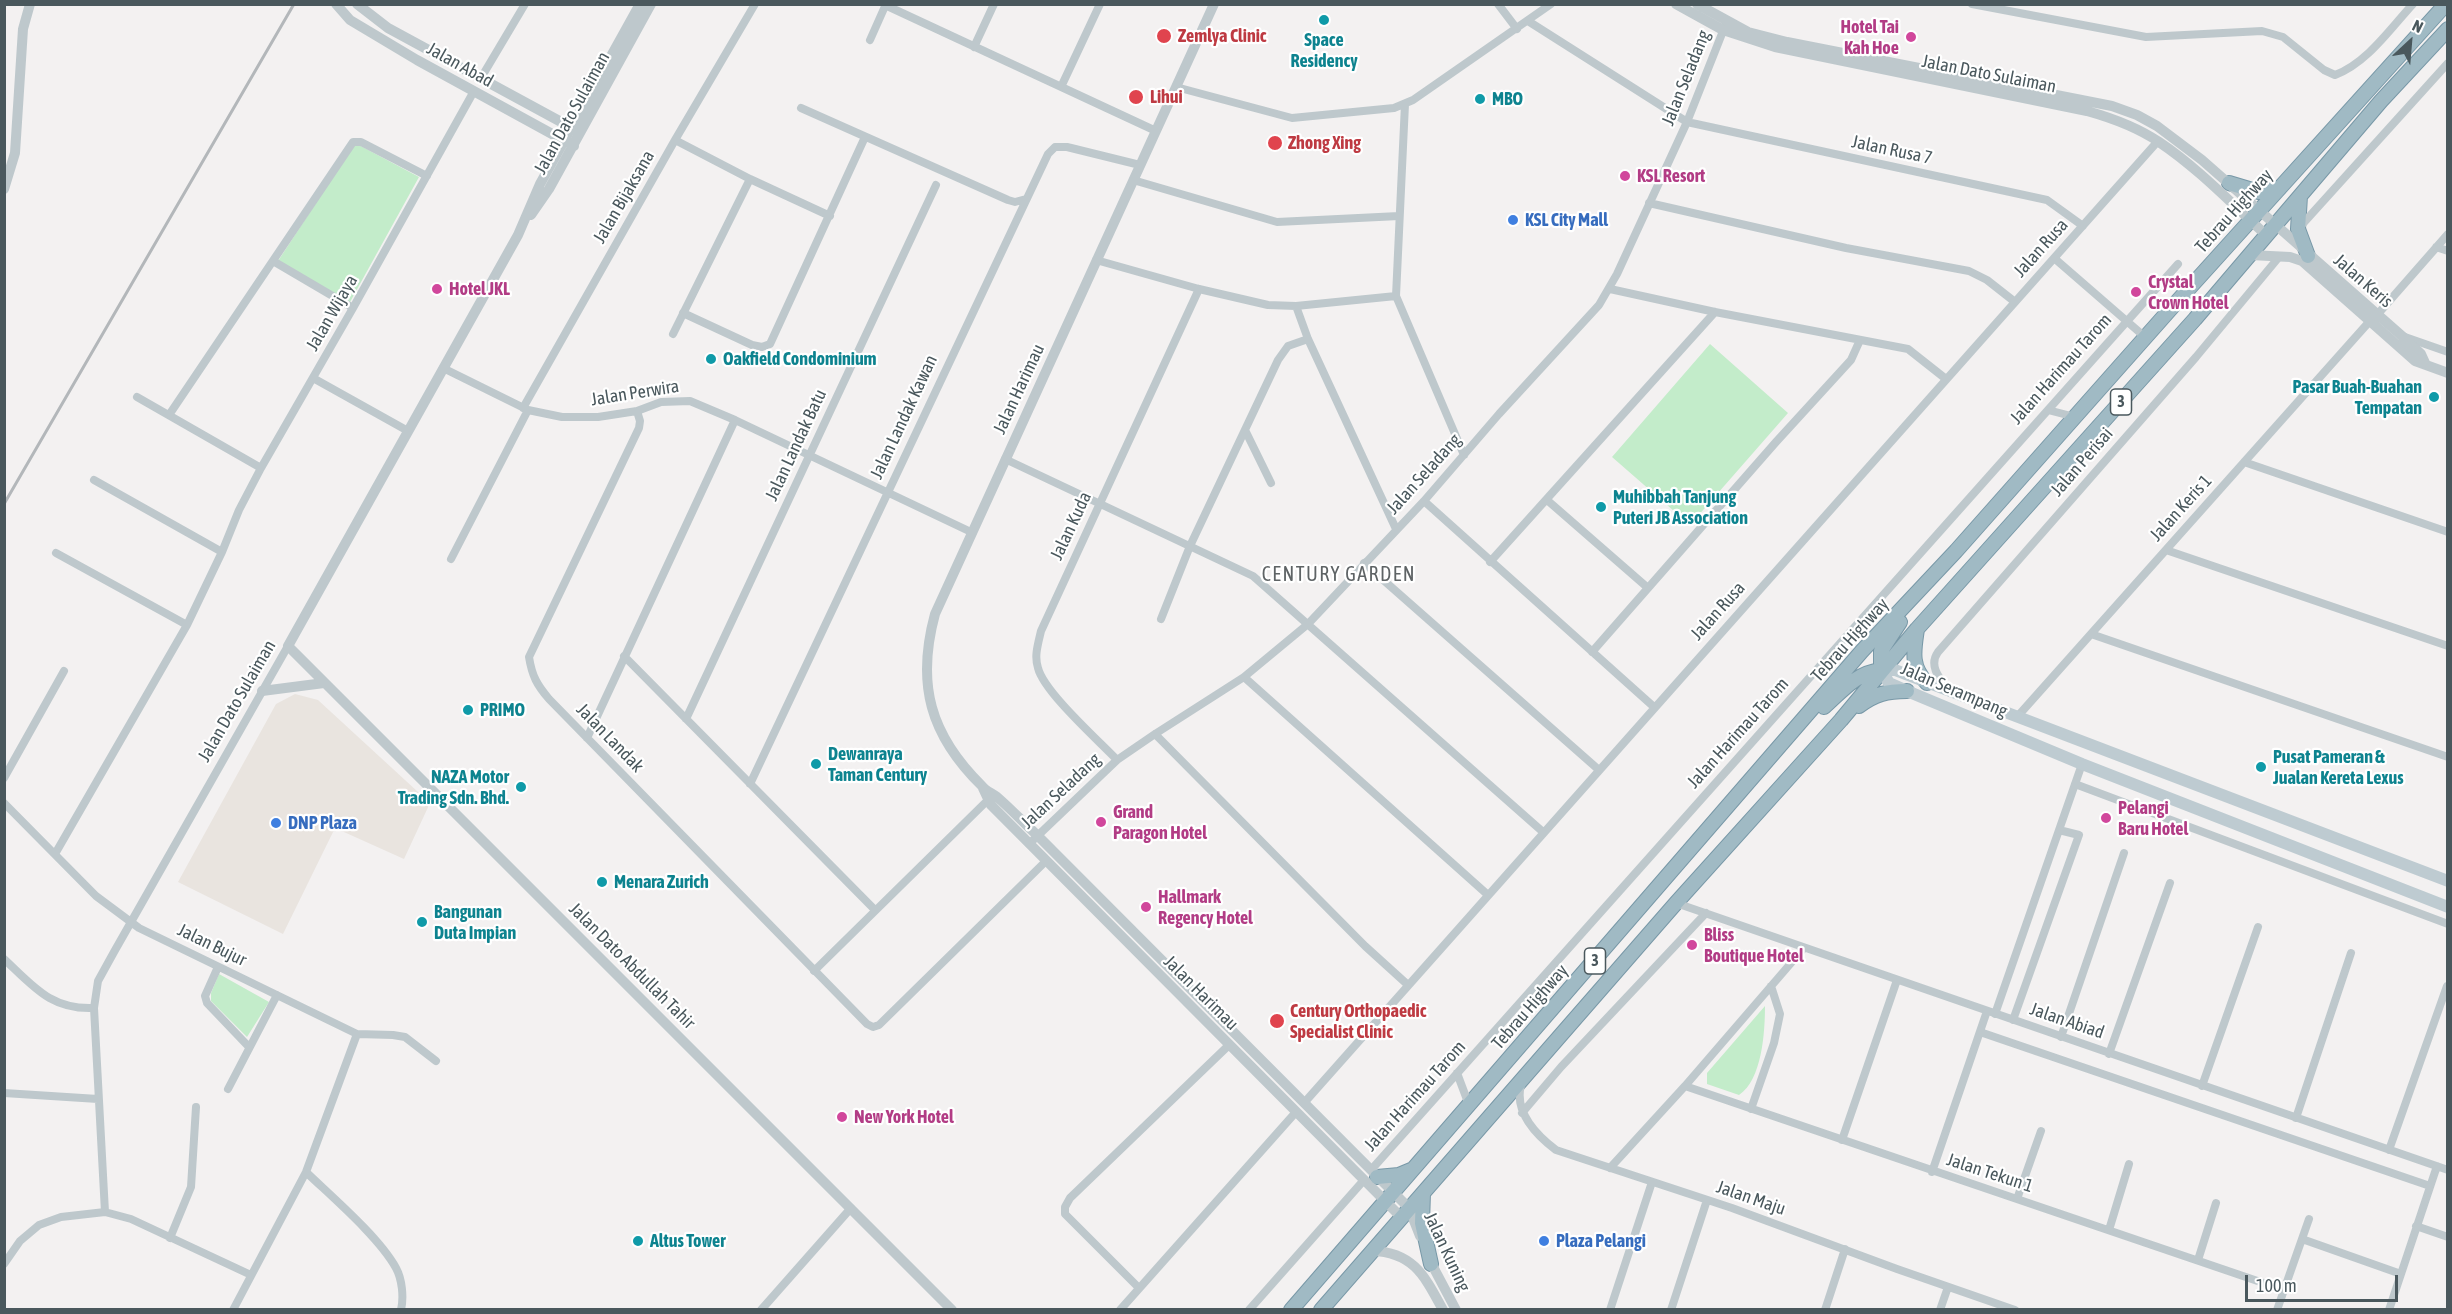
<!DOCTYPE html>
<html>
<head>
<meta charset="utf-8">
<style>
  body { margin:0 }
  #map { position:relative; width:2452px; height:1314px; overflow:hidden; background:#f3f1f1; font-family:"Asap Condensed",sans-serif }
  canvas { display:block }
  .frame { position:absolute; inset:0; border:6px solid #4a585d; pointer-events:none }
  .north { position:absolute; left:2380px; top:12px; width:60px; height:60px; -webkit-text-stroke:4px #fff; paint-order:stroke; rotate:26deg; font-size:16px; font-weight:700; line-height:24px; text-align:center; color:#4a585d }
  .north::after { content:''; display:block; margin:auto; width:21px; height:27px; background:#4a585d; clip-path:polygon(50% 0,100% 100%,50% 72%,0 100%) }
  .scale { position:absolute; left:2245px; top:1275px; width:153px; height:27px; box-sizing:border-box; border:3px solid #4a585d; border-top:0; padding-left:8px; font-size:18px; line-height:21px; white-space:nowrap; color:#4a585d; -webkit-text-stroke:4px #fff; paint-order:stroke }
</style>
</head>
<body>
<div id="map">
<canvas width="2452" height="1314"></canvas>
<div class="frame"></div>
<div class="north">N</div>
<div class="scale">100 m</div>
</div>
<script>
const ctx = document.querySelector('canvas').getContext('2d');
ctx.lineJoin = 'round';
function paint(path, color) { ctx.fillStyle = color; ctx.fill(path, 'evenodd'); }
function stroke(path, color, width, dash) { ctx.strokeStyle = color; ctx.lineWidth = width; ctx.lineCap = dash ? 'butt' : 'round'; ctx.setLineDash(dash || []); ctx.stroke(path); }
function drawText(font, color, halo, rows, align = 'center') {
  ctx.font = font + ' "Asap Condensed",sans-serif'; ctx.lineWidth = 4.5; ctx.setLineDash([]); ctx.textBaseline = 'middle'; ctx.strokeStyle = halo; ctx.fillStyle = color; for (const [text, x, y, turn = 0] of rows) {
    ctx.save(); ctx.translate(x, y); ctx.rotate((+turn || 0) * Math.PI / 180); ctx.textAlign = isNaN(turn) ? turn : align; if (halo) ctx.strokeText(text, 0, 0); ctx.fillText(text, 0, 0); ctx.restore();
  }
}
paint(new Path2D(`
  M 295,694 L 318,700 L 430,803 L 404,859 L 335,828 L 283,934 L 178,882 L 276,704 Z`), '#e9e4df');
paint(new Path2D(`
  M 355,143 L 419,177 L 350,302 L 278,261 Z
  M 1710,344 L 1788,413 L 1690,525 L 1612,457 Z
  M 219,974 L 269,1002 L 247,1037 L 211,1001 L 211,993 Z
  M 1765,1006 C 1765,1032 1762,1080 1739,1095 L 1707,1084 L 1707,1073 Z`), '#c3ecca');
const trunk = new Path2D(`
  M 2229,183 L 2259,192 L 2279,189
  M 2300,196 L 2298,229 L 2308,256
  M 1917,629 C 1914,650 1910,666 1927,683
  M 1881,670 L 1881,651 L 1900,622
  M 1859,706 C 1875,694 1887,691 1907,691
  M 1824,707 C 1842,691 1856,673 1881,670
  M 1377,1177 L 1399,1175 L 1411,1170
  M 1423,1193 L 1422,1223 L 1431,1264
  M 1291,1310 L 1862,651 L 1956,551 L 2174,305 L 2446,4
  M 1321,1310 L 1676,903 L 1841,720 L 1917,629 L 2195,319 L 2381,101 L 2448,29`);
stroke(trunk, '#7898a7', 16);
stroke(new Path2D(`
  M 1498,4 L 1517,29
  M 1972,4 L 2146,37 L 2262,31 L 2283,37 L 2324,70 L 2335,75 C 2367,63 2390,29 2413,4
  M 885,5 L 1156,131
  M 1528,21 L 1687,122 L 2047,200 L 2083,226
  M 870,40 L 886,4
  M 974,47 L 994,4
  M 481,78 L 525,4
  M 1061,87 L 1100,4
  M 1176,87 L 1292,118 L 1394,108 L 1413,100 L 1551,4
  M 1405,104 L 1396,296 L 1464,455
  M 801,108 L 1008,200 L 1015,202 L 1026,199
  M 675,140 L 750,179 L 830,216
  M 1133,180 L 1277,222 L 1399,216
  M 1649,203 L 1846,248 L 1969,271 L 1987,280 L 2015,302
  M 2298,229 L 2448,63
  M 2436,247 L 2448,251
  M 2054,258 L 2145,337
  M 1096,260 L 1199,289 L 1268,305 L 1296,306 L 1396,296
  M 273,261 L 353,308
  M 1610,289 L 1715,312 L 1908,349 L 1946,379
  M 1296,306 L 1308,339 L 1396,529
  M 683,313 L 752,345 L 762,347 L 770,344 L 865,137
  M 2377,315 L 2448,234
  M 673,334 L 750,179
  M 2405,337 L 2448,352
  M 443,368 L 528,410 L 562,417 L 598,417 L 637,411 L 661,402 L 690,401 L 735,420 L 971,532
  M 313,378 L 408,431
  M 137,397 L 261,468
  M 523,408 L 675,140 L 755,4
  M 2048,410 L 2075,417
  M 637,411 L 640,421 L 639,428 L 529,657 C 532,676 537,685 549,699 L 867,1024 L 873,1027 L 879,1025 L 1046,861
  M 169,415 L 353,142 L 361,142 L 427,176
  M 1246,432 L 1271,483
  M 1005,459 L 1253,576 L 1543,832
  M 2244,462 L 2448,532
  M 94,480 L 222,552
  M 1547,500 L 1648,588
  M 1424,501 L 1654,707
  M 2166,550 L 2448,646
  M 56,553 L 187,625
  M 451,559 L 528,410
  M 1490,562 L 1715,312
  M 1364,563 L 1599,770
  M 1161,619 L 1190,546 L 1278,360 L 1288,346 L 1308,339
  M 2091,634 L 2448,757
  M 1592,652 L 1776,442 L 1851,360 L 1860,340
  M 624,656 L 875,910
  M 1244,677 L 1488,895
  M 1949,691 C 1940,679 1928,666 1938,652 L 2196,357 L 2279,257
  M 2017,717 L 2369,322
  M 686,719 L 936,185
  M 1155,734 L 1365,946 L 1408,985
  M 587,738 L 735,420
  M 1117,760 C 1098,740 1044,692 1038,668 C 1034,656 1038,644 1041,631 L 1199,289
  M 4,778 L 64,671
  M 750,784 L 1048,154 L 1055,147 L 1067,147 L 1140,165
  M 2075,784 L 2448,924
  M 4,803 L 96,896 L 139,928 L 357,1034 L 393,1035 L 405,1037 L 436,1061
  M 1029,844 L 1117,760 L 1155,734 L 1244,677 L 1308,624 L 1424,501 L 1499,414 L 1599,305 L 1617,274 L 1687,122 L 1725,26
  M 55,854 L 187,625 L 222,552 L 239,510 L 261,468 L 353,308 L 474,91
  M 1676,903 L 2448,1170
  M 4,959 C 34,987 51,1010 94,1008
  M 218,967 L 205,996 L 207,1003 L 249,1047
  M 814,971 L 992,796
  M 1995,1014 L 2082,764
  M 2013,1020 L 2079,835 L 2059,830
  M 1980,1032 L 2430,1186
  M 2061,1037 L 2124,853
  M 2109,1054 L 2170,883
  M 1457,1073 L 1469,1105
  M 1521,1085 C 1514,1112 1535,1134 1556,1150 L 1732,1208 L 1897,1269 L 2015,1310
  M 1685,1086 L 2284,1290
  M 2202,1086 L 2258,927
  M 228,1089 L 277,995
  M 4,1093 L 98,1099
  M 1304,1103 L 2158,141
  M 1751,1109 L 1774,1043 L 1780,1014 L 1771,986
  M 1522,1113 L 1561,1067 L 1706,913
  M 2296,1118 L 2351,953
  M 1842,1140 L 1897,980
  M 2389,1150 L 2447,986
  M 1610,1168 L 1685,1086 L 1804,948
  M 1371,1170 L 2178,264
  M 306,1172 C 332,1197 379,1237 396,1268 C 402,1279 404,1297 401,1310
  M 1932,1172 L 1987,1011
  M 2017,1199 L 2041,1131
  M 105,1212 L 94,1008 L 98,981 L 114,952 L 288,646
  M 2416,1226 L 2448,1237
  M 2109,1230 L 2129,1164
  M 170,1238 L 191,1187 L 196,1107
  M 2302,1239 L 2401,1274
  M 2198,1260 L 2216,1203
  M 4,1264 L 20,1241 L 39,1225 L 61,1217 L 105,1212 L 131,1219 L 251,1275
  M 1139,1288 L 1065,1214 L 1065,1207 L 1070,1198 L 1229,1045
  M 233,1310 L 306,1172 L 357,1034
  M 761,1310 L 851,1208
  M 1120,1310 L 1296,1112
  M 1249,1310 L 1364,1180
  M 1610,1310 L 1652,1182
  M 1671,1310 L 1707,1200
  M 1825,1310 L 1845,1249
  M 1940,1310 L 1948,1287
  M 2277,1310 L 2309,1219
  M 2389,1310 L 2437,1166`), '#bec8cc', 8);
stroke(new Path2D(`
  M 336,4 L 350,20 L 417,60 L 574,146
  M 357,4 L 388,28 L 576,130
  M 640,4 L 540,184 L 518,235 L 288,646 L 952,1310
  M 1214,4 L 935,614 C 916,684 930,735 982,786 C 986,791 992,793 997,797 C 1011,809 1024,823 1037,835 L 1409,1208 L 1420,1236
  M 1676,4 L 1723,30 L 1775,47 L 2087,111 C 2112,118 2137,127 2159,142 C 2198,168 2232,204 2266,235
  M 1697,4 L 1748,32 L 1787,42 L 2112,106 L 2137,115 L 2157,126 L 2202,160 L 2402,336 L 2421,354 L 2426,365
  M 4,189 L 15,153 L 23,29 L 30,4
  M 531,215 L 549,189 L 651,4
  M 2250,255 L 2290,257 L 2302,261 L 2415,361 L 2448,373
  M 262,691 L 324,683
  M 983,788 L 991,805 L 1401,1217
  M 1372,1251 C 1414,1252 1425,1277 1443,1310
  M 1429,1259 L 1456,1310`), '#bec8cc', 10);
stroke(new Path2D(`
  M 2448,881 L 1895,670 L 1881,670 L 1889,683 L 1907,691 L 2082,764 L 2448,907`), '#becbd1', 12);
stroke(trunk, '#a0bac4', 14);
stroke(new Path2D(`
  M 4,504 L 294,4`), '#b3b7ba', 3);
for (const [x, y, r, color] of [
  [1324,20,6,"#0f9aa8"],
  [1164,36,8,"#e0444e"],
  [1911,37,6,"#d1479c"],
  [1136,97,8,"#e0444e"],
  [1480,99,6,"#0f9aa8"],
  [1275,143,8,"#e0444e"],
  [1625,176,6,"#d1479c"],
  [1513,220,6,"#3f7fe0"],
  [437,289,6,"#d1479c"],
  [2136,292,6,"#d1479c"],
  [711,359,6,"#0f9aa8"],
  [2434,397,6,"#0f9aa8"],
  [1601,507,6,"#0f9aa8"],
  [468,710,6,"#0f9aa8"],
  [816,764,6,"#0f9aa8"],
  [2261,767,6,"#0f9aa8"],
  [521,787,6,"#0f9aa8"],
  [2106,818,6,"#d1479c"],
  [1101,822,6,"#d1479c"],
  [276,823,6,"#3f7fe0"],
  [602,882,6,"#0f9aa8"],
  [1146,907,6,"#d1479c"],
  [422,922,6,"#0f9aa8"],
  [1692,945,6,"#d1479c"],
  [1277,1021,8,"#e0444e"],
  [842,1117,6,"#d1479c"],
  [638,1241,6,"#0f9aa8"],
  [1544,1241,6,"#3f7fe0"]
]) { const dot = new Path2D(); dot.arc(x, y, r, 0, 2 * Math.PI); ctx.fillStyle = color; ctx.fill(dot); stroke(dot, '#fff', 2); }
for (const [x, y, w] of [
  [2121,402,21],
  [1595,961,21]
]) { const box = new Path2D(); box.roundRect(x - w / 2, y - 13, w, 26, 4.5); ctx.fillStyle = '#fff'; ctx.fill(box); stroke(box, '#4a585d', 1.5); }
drawText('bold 16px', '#4a585d', null, [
  ["3",2121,402],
  ["3",1595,961]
]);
drawText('bold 18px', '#b23c85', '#fff', [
  ["Hotel Tai",1899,27,"right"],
  ["Kah Hoe",1899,48,"right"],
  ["KSL Resort",1637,176],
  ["Crystal",2148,282],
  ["Crown Hotel",2148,303],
  ["Hotel JKL",449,289],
  ["Pelangi",2118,808],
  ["Baru Hotel",2118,829],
  ["Grand",1113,812],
  ["Paragon Hotel",1113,833],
  ["Hallmark",1158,897],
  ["Regency Hotel",1158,918],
  ["Bliss",1704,935],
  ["Boutique Hotel",1704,956],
  ["New York Hotel",854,1117]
], 'left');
drawText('bold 18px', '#be3a42', '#fff', [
  ["Zemlya Clinic",1178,36],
  ["Lihui",1150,97],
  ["Zhong Xing",1288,143],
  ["Century Orthopaedic",1290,1011],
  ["Specialist Clinic",1290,1032]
], 'left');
drawText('bold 18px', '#0d838f', '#fff', [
  ["Space",1324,40,"center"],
  ["Residency",1324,61,"center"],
  ["MBO",1492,99],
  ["Oakfield Condominium",723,359],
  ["Pasar Buah-Buahan",2422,387,"right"],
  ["Tempatan",2422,408,"right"],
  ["Muhibbah Tanjung",1613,497],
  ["Puteri JB Association",1613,518],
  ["PRIMO",480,710],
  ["Dewanraya",828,754],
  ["Taman Century",828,775],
  ["Pusat Pameran &",2273,757],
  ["Jualan Kereta Lexus",2273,778],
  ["NAZA Motor",509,777,"right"],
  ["Trading Sdn. Bhd.",509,798,"right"],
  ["Menara Zurich",614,882],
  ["Bangunan",434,912],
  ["Duta Impian",434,933],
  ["Altus Tower",650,1241]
], 'left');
drawText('18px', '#4a585d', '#fff', [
  ["Jalan Abad",460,65,29],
  ["Jalan Dato Sulaiman",1989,74,11],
  ["Jalan Seladang",1686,78,-68],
  ["Jalan Dato Sulaiman",572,113,-61],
  ["Jalan Rusa 7",1892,150,12],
  ["Jalan Bijaksana",624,197,-60],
  ["Tebrau Highway",2234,211,-48],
  ["Jalan Rusa",2041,248,-48],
  ["Jalan Keris",2363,281,41],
  ["Jalan Wijaya",332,313,-60],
  ["Jalan Harimau Tarom",2061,369,-48],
  ["Jalan Harimau",1019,389,-65],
  ["Jalan Perwira",635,393,-9],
  ["Jalan Landak Kawan",904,417,-65],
  ["Jalan Landak Batu",796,445,-65],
  ["Jalan Perisai",2082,462,-49],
  ["Jalan Seladang",1424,474,-48],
  ["Jalan Keris 1",2181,508,-48],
  ["Jalan Kuda",1071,526,-65],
  ["Jalan Rusa",1718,611,-48],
  ["Tebrau Highway",1850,640,-48],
  ["Jalan Serampang",1954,690,23],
  ["Jalan Dato Sulaiman",237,701,-60],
  ["Jalan Harimau Tarom",1738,733,-48],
  ["Jalan Landak",610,738,46],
  ["Jalan Seladang",1061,791,-43],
  ["Jalan Bujur",212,945,26],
  ["Jalan Dato Abdullah Tahir",632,966,45],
  ["Jalan Harimau",1201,993,45],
  ["Tebrau Highway",1530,1007,-49],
  ["Jalan Abiad",2067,1021,19],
  ["Jalan Harimau Tarom",1415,1096,-48],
  ["Jalan Tekun 1",1990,1173,18],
  ["Jalan Maju",1751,1198,19],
  ["Jalan Kuning",1447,1252,65]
]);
drawText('bold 18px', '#366cbe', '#fff', [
  ["KSL City Mall",1525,220],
  ["DNP Plaza",288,823],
  ["Plaza Pelangi",1556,1241]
], 'left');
ctx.letterSpacing = '1.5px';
drawText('20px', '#5e6365', '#fff', [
  ["CENTURY GARDEN",1339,575]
]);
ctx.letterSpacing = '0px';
</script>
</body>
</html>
